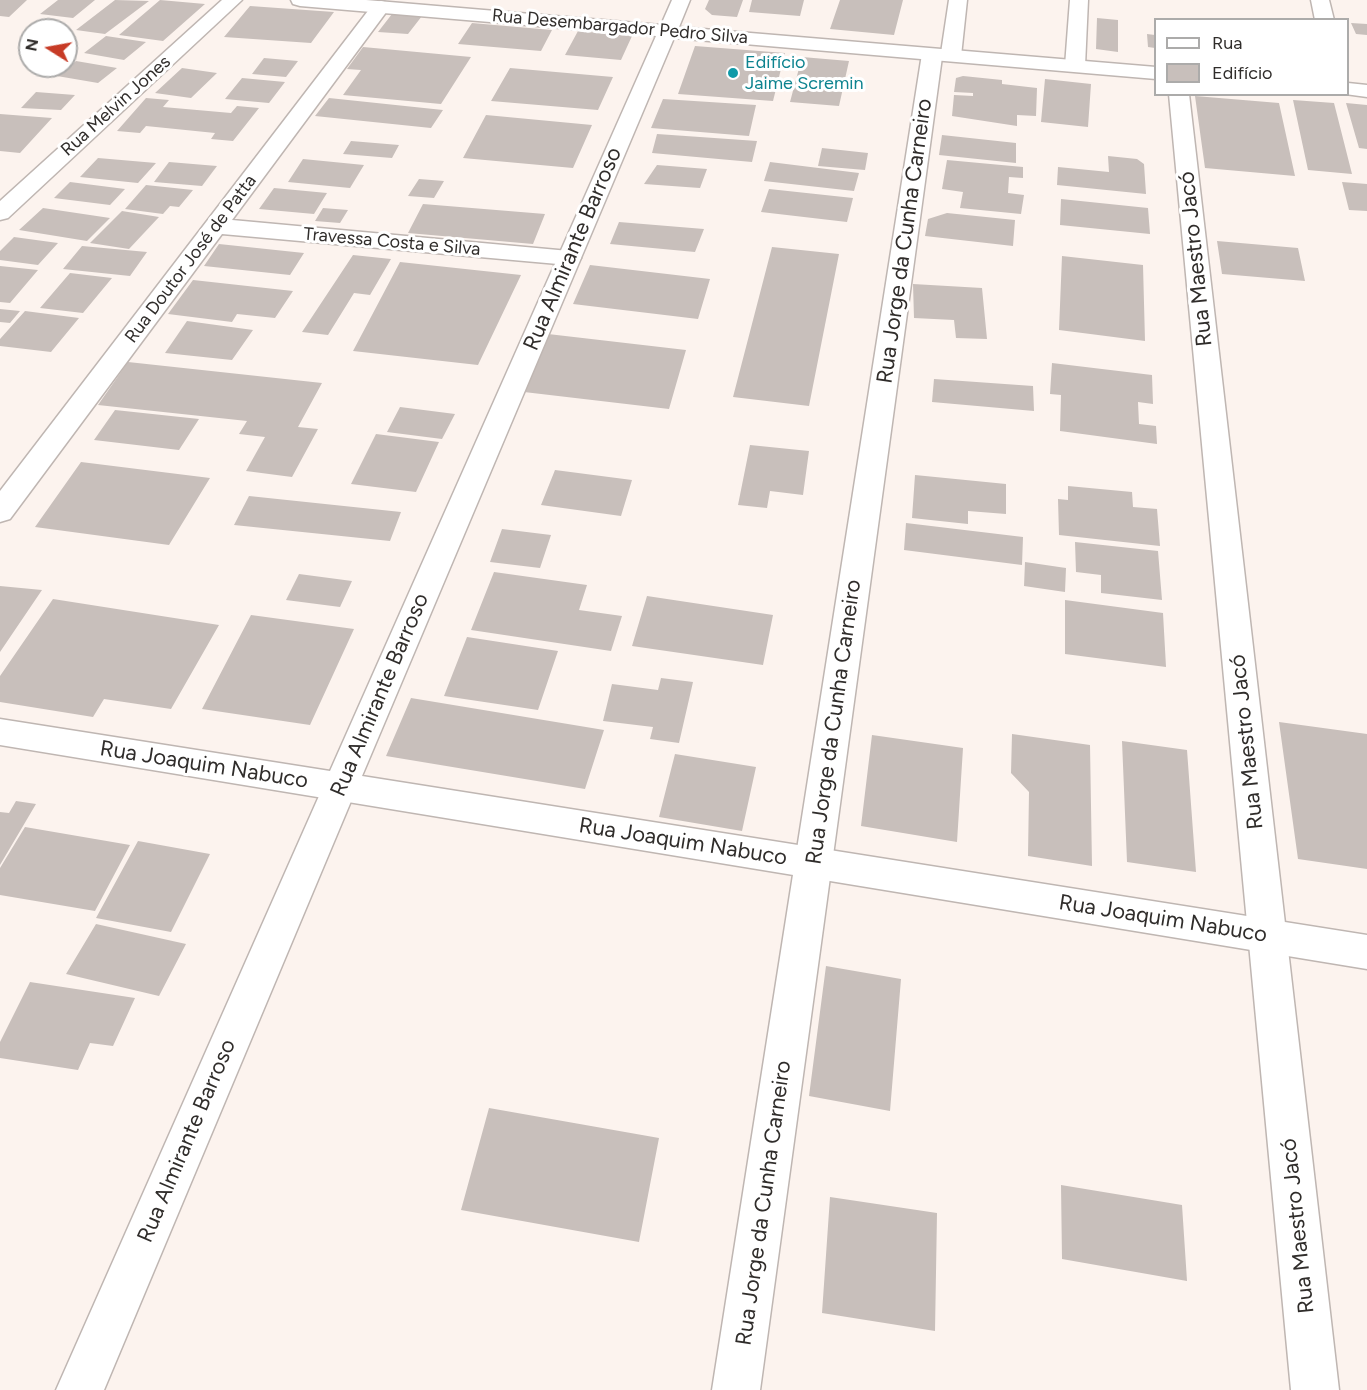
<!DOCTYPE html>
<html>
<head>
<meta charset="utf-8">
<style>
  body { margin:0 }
  #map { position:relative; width:1367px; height:1390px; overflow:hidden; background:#fcf3ee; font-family:Figtree,sans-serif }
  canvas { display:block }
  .legend { position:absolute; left:1154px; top:18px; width:195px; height:78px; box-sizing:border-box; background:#fff; border:2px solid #acabaa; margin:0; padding:8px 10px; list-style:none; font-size:18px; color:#302d2b }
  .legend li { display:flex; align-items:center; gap:12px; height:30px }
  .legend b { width:30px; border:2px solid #acabaa }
  .north { position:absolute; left:18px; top:18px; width:60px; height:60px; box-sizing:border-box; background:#fff; border:2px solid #acabaa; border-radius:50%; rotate:281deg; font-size:16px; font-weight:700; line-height:24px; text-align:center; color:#302d2b }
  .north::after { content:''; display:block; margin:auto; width:21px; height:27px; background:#c73b26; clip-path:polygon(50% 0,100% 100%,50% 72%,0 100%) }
</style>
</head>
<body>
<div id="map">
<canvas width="1367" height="1390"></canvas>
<ul class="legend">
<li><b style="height:8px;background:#fff"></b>Rua</li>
<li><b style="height:16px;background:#c8bfbb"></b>Edifício</li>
</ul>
<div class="north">N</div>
</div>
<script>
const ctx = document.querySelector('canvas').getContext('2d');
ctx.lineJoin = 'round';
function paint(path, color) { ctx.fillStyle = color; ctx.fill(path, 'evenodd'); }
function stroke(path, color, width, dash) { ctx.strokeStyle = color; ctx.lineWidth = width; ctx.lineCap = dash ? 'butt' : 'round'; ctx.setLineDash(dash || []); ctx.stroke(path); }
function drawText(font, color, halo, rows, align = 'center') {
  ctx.font = font + ' Figtree,sans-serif'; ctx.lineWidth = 6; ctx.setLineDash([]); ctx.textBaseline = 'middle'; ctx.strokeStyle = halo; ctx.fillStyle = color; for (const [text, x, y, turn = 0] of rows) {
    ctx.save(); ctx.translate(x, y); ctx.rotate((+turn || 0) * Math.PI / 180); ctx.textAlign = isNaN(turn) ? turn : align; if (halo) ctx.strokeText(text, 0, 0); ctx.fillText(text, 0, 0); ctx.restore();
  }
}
paint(new Path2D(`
  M 0,0 L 27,0 L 9,17 L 0,16 Z
  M 58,0 L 95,0 L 73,18 L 40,14 Z
  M 115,0 L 149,1 L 105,34 L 76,30 Z
  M 160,0 L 205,4 L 163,41 L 119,35 Z
  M 709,0 L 743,0 L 737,17 L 712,15 L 705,9 Z
  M 752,0 L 804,0 L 800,16 L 749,12 Z
  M 840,0 L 903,0 L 894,35 L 830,29 Z
  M 250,6 L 334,12 L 311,43 L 224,37 Z
  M 392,14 L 422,16 L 408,34 L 378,32 Z
  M 1097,18 L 1118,20 L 1118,52 L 1096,49 Z
  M 472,23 L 552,30 L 541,51 L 458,44 Z
  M 1351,23 L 1367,24 L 1367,35 L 1356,34 Z
  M 578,31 L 632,36 L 621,60 L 565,55 Z
  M 1147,34 L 1155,35 L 1155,48 L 1148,47 Z
  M 106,36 L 146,42 L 124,60 L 84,53 Z
  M 695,46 L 785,53 L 773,101 L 678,94 Z
  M 363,47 L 471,57 L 441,104 L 343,95 L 361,70 L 347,69 Z
  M 802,57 L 849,61 L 839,106 L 790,102 Z
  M 264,58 L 298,61 L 286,77 L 252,74 Z
  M 76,61 L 117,68 L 98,83 L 57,76 Z
  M 182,68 L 217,73 L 191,98 L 155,93 Z
  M 510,68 L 613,77 L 598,110 L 491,101 Z
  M 963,76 L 1002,80 L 1002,84 L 1037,88 L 1036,116 L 1017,115 L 1017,126 L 952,116 L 954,95 L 973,96 L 973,93 L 954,92 L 956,78 Z
  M 242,78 L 285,82 L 269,103 L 225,99 Z
  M 1045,79 L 1091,84 L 1088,127 L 1041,122 Z
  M 36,92 L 75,95 L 61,110 L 21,108 Z
  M 1195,96 L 1279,103 L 1295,176 L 1205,168 Z
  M 146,98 L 169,100 L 163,107 L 231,113 L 237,106 L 259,108 L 233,141 L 211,139 L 215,133 L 146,126 L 140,133 L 117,131 Z
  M 329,98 L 443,110 L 431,128 L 315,116 Z
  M 663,99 L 756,105 L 749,136 L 651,128 Z
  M 1293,100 L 1334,103 L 1352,174 L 1308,170 Z
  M 1346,103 L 1367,105 L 1367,149 L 1359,148 Z
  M 0,114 L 52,118 L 20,153 L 0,151 Z
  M 486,115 L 592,125 L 573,168 L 463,158 Z
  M 657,134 L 757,141 L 752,162 L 652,153 Z
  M 942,135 L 1016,143 L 1016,163 L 939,155 Z
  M 351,141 L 399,145 L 392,158 L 343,154 Z
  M 822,148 L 868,153 L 865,170 L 818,166 Z
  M 1108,156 L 1137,159 L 1144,164 L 1146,194 L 1057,185 L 1058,167 L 1109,172 Z
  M 98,158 L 156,163 L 138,183 L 80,177 Z
  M 303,159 L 364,165 L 350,188 L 288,182 Z
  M 947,160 L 1023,167 L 1023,178 L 1009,177 L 1008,193 L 1024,195 L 1021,214 L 960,208 L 963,192 L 942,189 Z
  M 169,162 L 217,166 L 202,186 L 154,182 Z
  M 770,162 L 859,173 L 854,191 L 764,181 Z
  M 657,165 L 707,169 L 700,188 L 644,184 Z
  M 419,179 L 444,181 L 434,198 L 408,196 Z
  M 70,182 L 125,189 L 110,205 L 54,198 Z
  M 1342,182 L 1367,184 L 1367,211 L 1349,210 Z
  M 146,185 L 193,190 L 179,207 L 170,206 L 163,214 L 125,209 Z
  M 274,188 L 327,193 L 314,214 L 259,209 Z
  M 769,189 L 853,198 L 847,222 L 761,212 Z
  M 1061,199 L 1148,208 L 1150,234 L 1060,225 Z
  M 423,204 L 545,214 L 533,244 L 408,233 Z
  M 43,208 L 110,218 L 87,241 L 19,230 Z
  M 323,208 L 348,210 L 340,223 L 315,221 Z
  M 122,211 L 159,217 L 129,249 L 90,243 Z
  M 947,213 L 1015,220 L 1013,246 L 925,236 L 928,219 Z
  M 619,222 L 704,229 L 695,252 L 610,244 Z
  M 14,237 L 58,243 L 38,265 L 0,260 L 0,251 Z
  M 1217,241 L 1298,248 L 1305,281 L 1222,274 Z
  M 219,244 L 304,253 L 290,275 L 204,266 Z
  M 82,246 L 147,252 L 130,276 L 63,269 Z
  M 772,247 L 839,254 L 809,406 L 733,397 Z
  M 353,255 L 391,259 L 370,295 L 354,293 L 328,335 L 302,332 Z
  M 1062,256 L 1143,265 L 1145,341 L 1059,330 Z
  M 400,262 L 521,275 L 478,365 L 353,351 Z
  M 590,265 L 710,279 L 698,319 L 573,304 Z
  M 0,266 L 38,270 L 10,303 L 0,302 Z
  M 70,273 L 112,278 L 83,313 L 40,308 Z
  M 193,280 L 293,291 L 275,318 L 237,314 L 232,322 L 168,314 Z
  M 913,284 L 982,288 L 987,339 L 956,338 L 954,320 L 914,318 Z
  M 0,309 L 20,311 L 10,323 L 0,322 Z
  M 25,311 L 79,318 L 51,352 L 0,346 L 0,339 Z
  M 187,321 L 253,330 L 232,360 L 165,353 Z
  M 548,334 L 686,350 L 669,409 L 524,392 Z
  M 128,362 L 322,383 L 298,427 L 318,429 L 292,477 L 246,471 L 265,437 L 239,434 L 247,421 L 98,405 Z
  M 1052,363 L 1152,375 L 1153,404 L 1138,402 L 1139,424 L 1156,426 L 1157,444 L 1060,431 L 1061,395 L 1050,394 Z
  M 934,379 L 1033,386 L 1034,411 L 932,402 Z
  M 400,407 L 455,414 L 442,439 L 387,432 Z
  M 115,410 L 199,419 L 179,450 L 94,440 Z
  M 376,434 L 439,442 L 416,492 L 351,484 Z
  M 750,445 L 809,451 L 803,495 L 770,491 L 767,508 L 738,505 Z
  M 81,462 L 210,478 L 169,545 L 35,527 Z
  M 555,470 L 632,480 L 621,516 L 541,505 Z
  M 915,475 L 1006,484 L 1006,514 L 968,511 L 968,524 L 912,518 Z
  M 1068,486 L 1132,492 L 1133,507 L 1157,509 L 1160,546 L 1059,535 L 1058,499 L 1068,500 Z
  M 249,496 L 401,512 L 390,541 L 234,525 Z
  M 906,523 L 1023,537 L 1022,565 L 904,550 Z
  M 502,529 L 551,535 L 540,568 L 490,562 Z
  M 1075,542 L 1158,551 L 1162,600 L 1101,593 L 1101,575 L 1076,572 Z
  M 1025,562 L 1066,568 L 1065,592 L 1024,586 Z
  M 494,572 L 587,585 L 579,610 L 622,616 L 611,651 L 471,630 Z
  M 299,574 L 352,581 L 340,607 L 286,600 Z
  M 0,586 L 42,590 L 0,652 Z
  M 647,596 L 773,615 L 763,665 L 632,646 Z
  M 53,599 L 155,615 L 219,625 L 171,709 L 104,699 L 93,717 L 0,702 L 0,676 Z
  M 1065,600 L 1163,613 L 1166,667 L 1065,654 Z
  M 251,615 L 354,629 L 310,725 L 202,709 Z
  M 467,637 L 558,651 L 538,710 L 444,696 Z
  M 661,678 L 693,682 L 679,743 L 650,739 L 653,727 L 603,721 L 612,684 L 658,690 Z
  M 411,698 L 604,730 L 585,789 L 386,756 Z
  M 1279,722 L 1367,734 L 1367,869 L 1298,859 Z
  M 1012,734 L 1090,745 L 1092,866 L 1028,856 L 1029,792 L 1011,773 Z
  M 872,735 L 963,748 L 957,842 L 861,826 Z
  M 1122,741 L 1187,750 L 1196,872 L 1127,862 Z
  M 675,754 L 756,767 L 742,831 L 659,817 Z
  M 16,801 L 36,804 L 0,865 L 0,812 L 9,813 Z
  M 25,827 L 130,845 L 95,911 L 0,895 L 0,868 Z
  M 138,841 L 210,854 L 171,932 L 96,918 Z
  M 96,924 L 186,944 L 159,996 L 66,974 Z
  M 826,966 L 901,979 L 890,1111 L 809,1096 Z
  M 30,982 L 135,998 L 113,1046 L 90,1043 L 78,1070 L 0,1058 L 0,1042 Z
  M 489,1108 L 659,1138 L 639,1242 L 461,1210 Z
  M 1061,1185 L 1182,1205 L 1187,1281 L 1062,1259 Z
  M 830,1197 L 937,1213 L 935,1331 L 822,1313 Z`), '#c8bfbb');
const minor = new Path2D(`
  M 222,0 L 242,0 L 8,218 L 0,220 L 0,201 Z
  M 949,0 L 967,0 L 961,56 L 958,60 L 944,60 L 942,57 L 760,1390 L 712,1390 L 922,54 L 925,50 L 939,50 L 941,53 Z
  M 1070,0 L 1088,0 L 1085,66 L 1082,70 L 1068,70 L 1065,66 Z
  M 1311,0 L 1329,0 L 1334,20 L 1315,20 Z
  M 381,1 L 388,3 L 390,7 L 232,220 L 569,251 L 577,253 L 581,258 L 577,263 L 569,265 L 222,234 L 10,519 L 0,522 L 0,491 L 374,3 Z
  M 1169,94 L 1189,94 L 1339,1390 L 1291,1390 Z
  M 340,773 L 352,777 L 357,787 L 104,1390 L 56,1390 L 323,787 L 328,777 Z`);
const major = new Path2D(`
  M 291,0 L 366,0 L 661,25 L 672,0 L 690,0 L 679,27 L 1156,67 L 1156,79 L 674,38 L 362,776 L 1367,935 L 1367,969 L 0,745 L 0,719 L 330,771 L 656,36 L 300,6 L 293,4 Z
  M 1348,83 L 1367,85 L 1367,97 L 1345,94 L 1348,94 Z`);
stroke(minor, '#bfb6b2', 3);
stroke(major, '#bfb6b2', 3);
paint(minor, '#fff');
paint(major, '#fff');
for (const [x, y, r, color] of [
  [733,73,6,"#0f9aa8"]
]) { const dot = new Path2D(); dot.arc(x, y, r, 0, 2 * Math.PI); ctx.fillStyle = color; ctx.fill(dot); stroke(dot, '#fff', 2); }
drawText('18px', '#302d2b', '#fff', [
  ["Rua Desembargador Pedro Silva",620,27,5],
  ["Rua Melvin Jones",116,106,-42],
  ["Travessa Costa e Silva",392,242,5],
  ["Rua Doutor José de Patta",191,259,-53]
]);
drawText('18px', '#0d838f', '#fff', [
  ["Edifício",745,63],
  ["Jaime Scremin",745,84]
], 'left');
drawText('22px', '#302d2b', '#fff', [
  ["Rua Jorge da Cunha Carneiro",905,241,-82],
  ["Rua Almirante Barroso",573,249,-67],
  ["Rua Maestro Jacó",1196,259,-96],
  ["Rua Almirante Barroso",380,695,-67],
  ["Rua Jorge da Cunha Carneiro",834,722,-82],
  ["Rua Maestro Jacó",1247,742,-96],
  ["Rua Joaquim Nabuco",204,765,9],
  ["Rua Joaquim Nabuco",683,842,9],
  ["Rua Joaquim Nabuco",1163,919,9],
  ["Rua Almirante Barroso",187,1141,-67],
  ["Rua Jorge da Cunha Carneiro",764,1203,-82],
  ["Rua Maestro Jacó",1298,1226,-96]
]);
</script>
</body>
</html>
